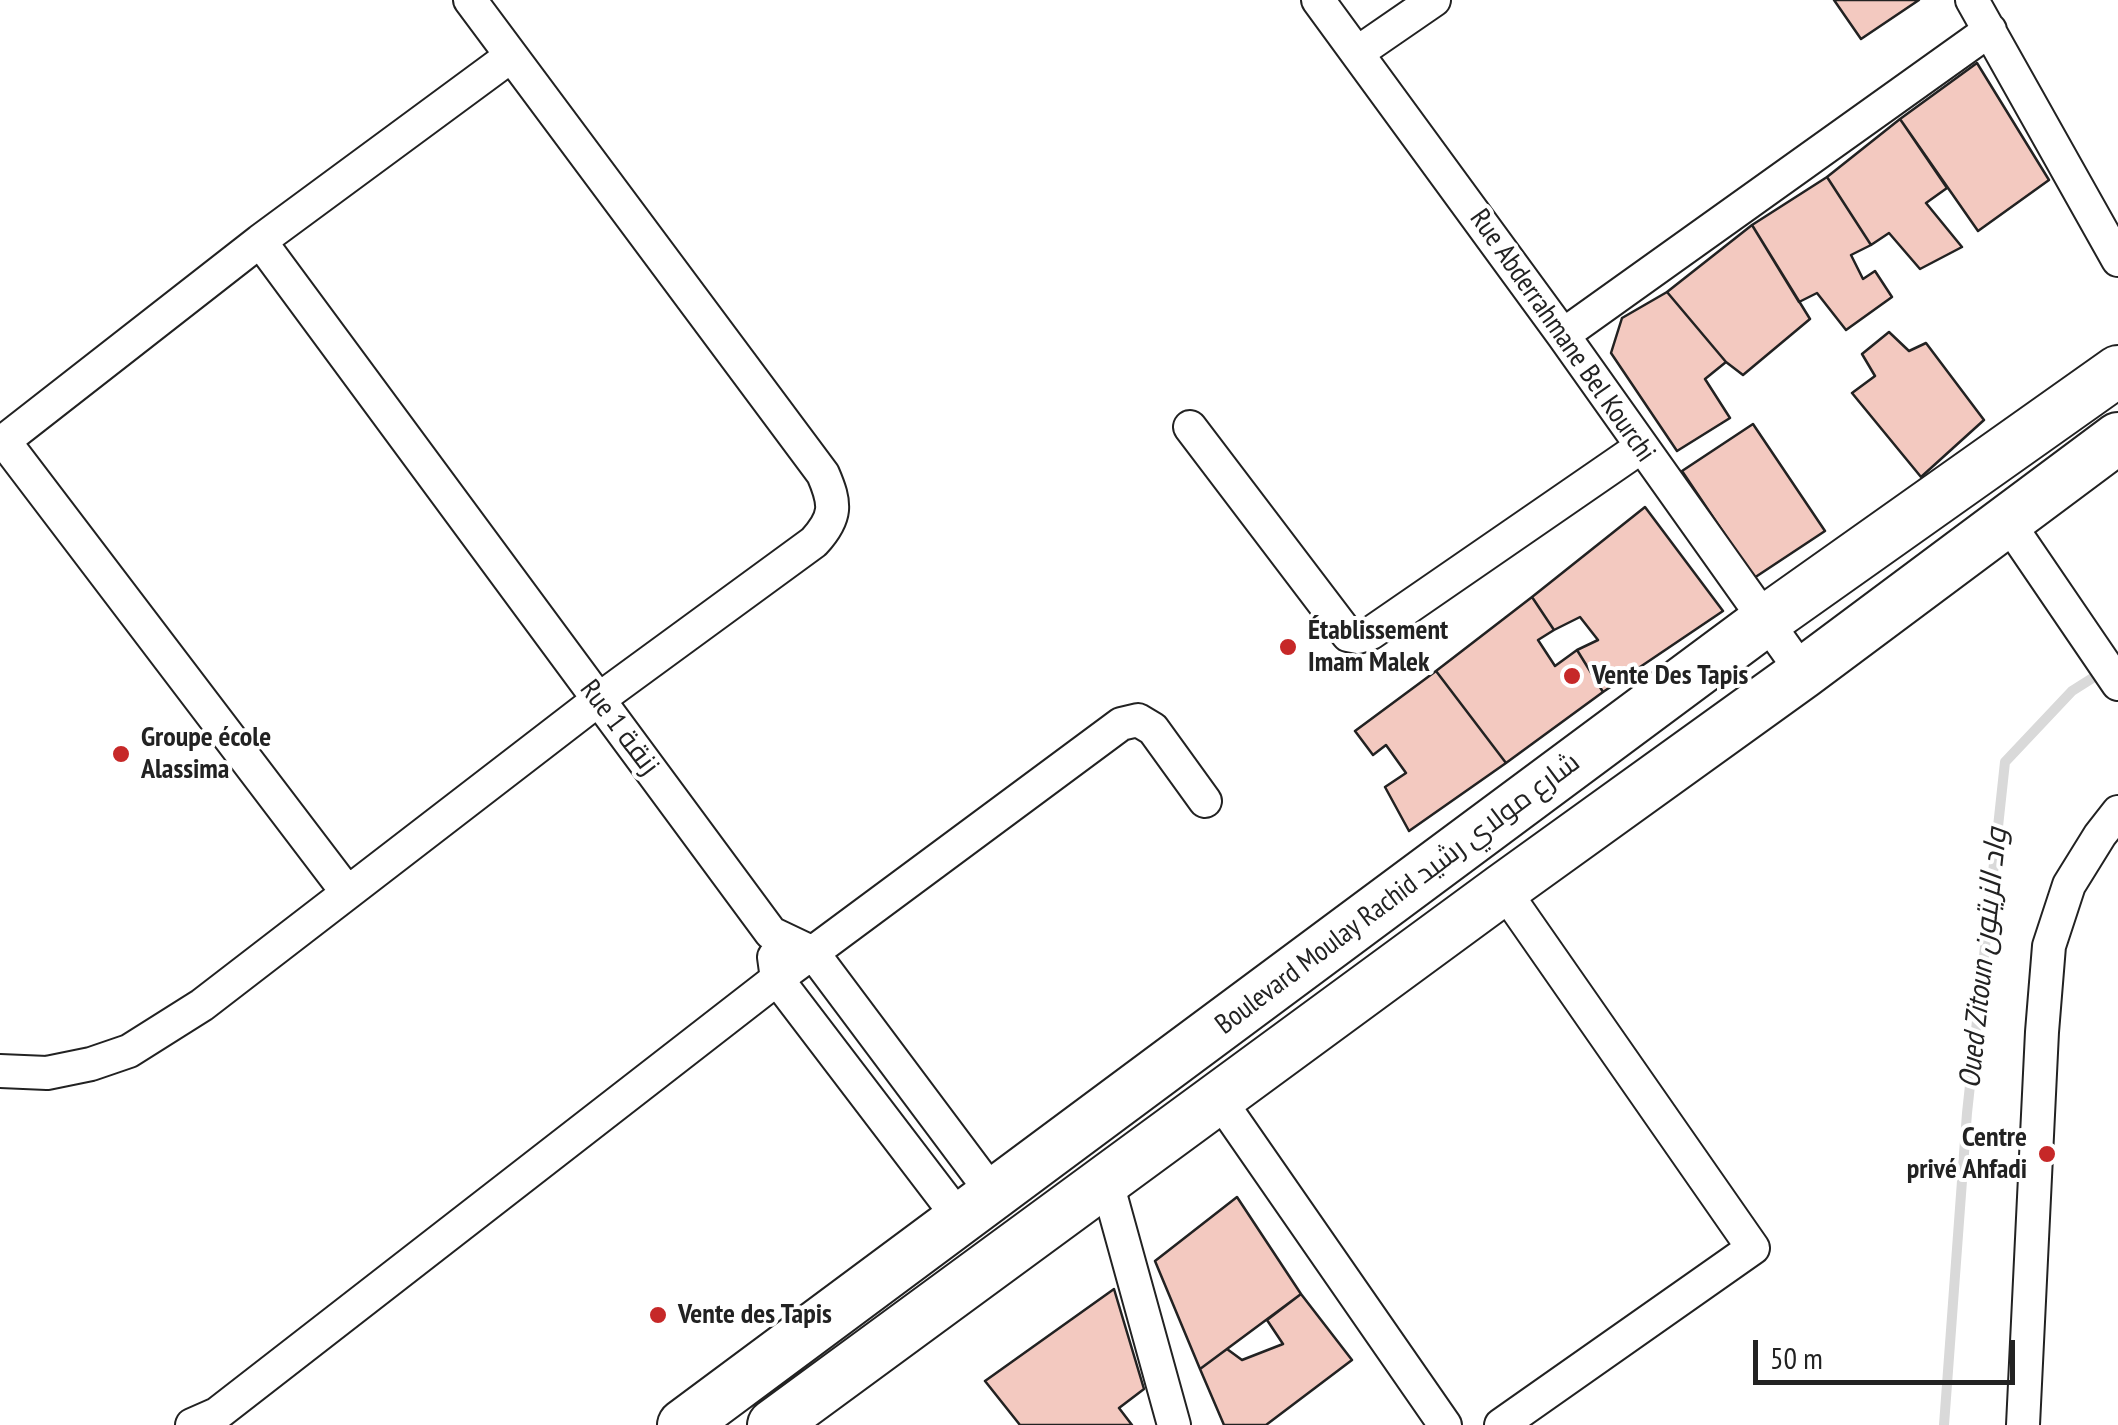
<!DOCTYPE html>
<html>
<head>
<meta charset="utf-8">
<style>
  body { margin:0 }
  #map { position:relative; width:2118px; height:1425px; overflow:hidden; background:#fff; font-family:"PT Sans Narrow",sans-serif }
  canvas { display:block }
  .scale { position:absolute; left:1753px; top:1340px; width:262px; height:45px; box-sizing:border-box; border:5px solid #222; border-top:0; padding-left:12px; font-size:30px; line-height:35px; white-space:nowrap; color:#222; -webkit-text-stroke:8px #fff; paint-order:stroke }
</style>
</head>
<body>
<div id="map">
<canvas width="2118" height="1425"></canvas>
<div class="scale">50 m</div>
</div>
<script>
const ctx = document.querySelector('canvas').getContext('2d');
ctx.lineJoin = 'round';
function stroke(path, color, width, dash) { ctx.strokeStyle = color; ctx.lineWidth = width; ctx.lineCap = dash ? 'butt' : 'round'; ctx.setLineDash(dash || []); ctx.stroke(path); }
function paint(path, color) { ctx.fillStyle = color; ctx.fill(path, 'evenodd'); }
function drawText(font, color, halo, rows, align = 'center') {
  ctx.font = font + ' "PT Sans Narrow",Cairo,sans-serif'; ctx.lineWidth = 8; ctx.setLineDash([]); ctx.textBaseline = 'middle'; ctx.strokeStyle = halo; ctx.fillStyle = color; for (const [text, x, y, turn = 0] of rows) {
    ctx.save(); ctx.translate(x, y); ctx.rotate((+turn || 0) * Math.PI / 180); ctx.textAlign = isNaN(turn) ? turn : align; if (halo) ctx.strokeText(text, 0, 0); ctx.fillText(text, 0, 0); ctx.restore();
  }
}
stroke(new Path2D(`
  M 1944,1425 L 1967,1113 L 2005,762 L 2072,691 L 2102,672`), '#d9d9d9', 10);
const building = new Path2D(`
  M 1834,0 L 1919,0 L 1861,39 Z
  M 1977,63 L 2049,180 L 1978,231 L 1900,119 Z
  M 1900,119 L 1947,188 L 1926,203 L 1962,247 L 1920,269 L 1889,233 L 1871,245 L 1827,177 Z
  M 1827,177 L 1871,245 L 1851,255 L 1863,279 L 1875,271 L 1892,297 L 1846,330 L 1817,293 L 1799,302 L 1752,225 Z
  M 1752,225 L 1810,319 L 1743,375 L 1726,362 L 1667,292 Z
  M 1667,292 L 1726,362 L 1705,379 L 1730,418 L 1677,451 L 1611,353 L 1622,318 Z
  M 1889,332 L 1909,351 L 1926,343 L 1984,420 L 1921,477 L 1852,393 L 1875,376 L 1862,354 Z
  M 1753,424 L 1825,531 L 1754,578 L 1682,471 Z
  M 1645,507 L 1723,611 L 1603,692 L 1577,650 L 1598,640 L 1580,617 L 1554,630 L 1532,597 Z
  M 1532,597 L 1554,630 L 1538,640 L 1555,666 L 1577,650 L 1603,692 L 1506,763 L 1436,671 Z
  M 1436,671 L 1506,763 L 1409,831 L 1385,787 L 1406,773 L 1386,745 L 1373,755 L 1355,731 Z
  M 1237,1197 L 1301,1294 L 1200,1369 L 1155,1261 Z
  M 1114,1289 L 1144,1389 L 1119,1408 L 1132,1425 L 1020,1425 L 985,1381 Z
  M 1301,1294 L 1352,1360 L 1266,1425 L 1224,1425 L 1200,1369 L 1227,1349 L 1242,1360 L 1283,1344 L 1267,1320 Z`);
paint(building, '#f3c9c0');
stroke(building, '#222', 2.5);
const minor = new Path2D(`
  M 1318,0 L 1563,335 L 1803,673
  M 1972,0 L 2118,260
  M 1357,53 L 1434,0
  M 260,241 L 771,933 L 813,953 L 994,1195
  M 1563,335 L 1990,30
  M 1190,427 L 1348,635 L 1358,637 L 1371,633 L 1641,447
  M 4,441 L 347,892
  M 0,444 L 260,241 L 511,56
  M 2007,521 L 2118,684
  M 774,957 L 777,979 L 960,1219
  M 0,1071 L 47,1073 L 91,1064 L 129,1051 L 202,1005 L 598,700 L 814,542 C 837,517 836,504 823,474 L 470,0
  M 1219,1099 L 1445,1425
  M 1106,1179 L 1174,1425
  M 192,1425 L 217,1414 L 777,979 L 1121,724 L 1138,720 L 1153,729 L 1205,801
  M 1501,1425 L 1753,1248 L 1503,889
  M 2023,1425 L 2042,1032 L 2049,946 L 2069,885 L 2100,835 L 2118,812`);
const primary = new Path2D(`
  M 683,1425 L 1765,621 L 2118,371
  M 773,1425 L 1503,889 L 1803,673 L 2118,438`);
stroke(minor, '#222', 36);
stroke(primary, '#222', 54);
stroke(minor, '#fff', 32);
stroke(primary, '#fff', 50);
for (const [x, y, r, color] of [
  [1288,647,10,"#c62828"],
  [1572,676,10,"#c62828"],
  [121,754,10,"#c62828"],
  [2047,1154,10,"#c62828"],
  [658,1315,10,"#c62828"]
]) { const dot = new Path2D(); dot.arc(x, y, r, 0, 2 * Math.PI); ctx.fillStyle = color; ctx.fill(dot); stroke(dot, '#fff', 4); }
drawText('28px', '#222', '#fff', [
  ["Rue Abderrahmane Bel Kourchi",1562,336,55],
  ["Rue 1 زنقة",619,728,53],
  ["Boulevard Moulay Rachid شارع مولاي رشيد",1398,894,-37]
]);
drawText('bold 28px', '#222', '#fff', [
  ["Établissement",1308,631],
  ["Imam Malek",1308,663],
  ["Vente Des Tapis",1592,676],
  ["Groupe école",141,738],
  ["Alassima",141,770],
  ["Centre",2027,1138,"right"],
  ["privé Ahfadi",2027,1170,"right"],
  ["Vente des Tapis",678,1315]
], 'left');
drawText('italic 30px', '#222', '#fff', [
  ["Oued Zitoun واد الزيتون",1984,958,-84]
]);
</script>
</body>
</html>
